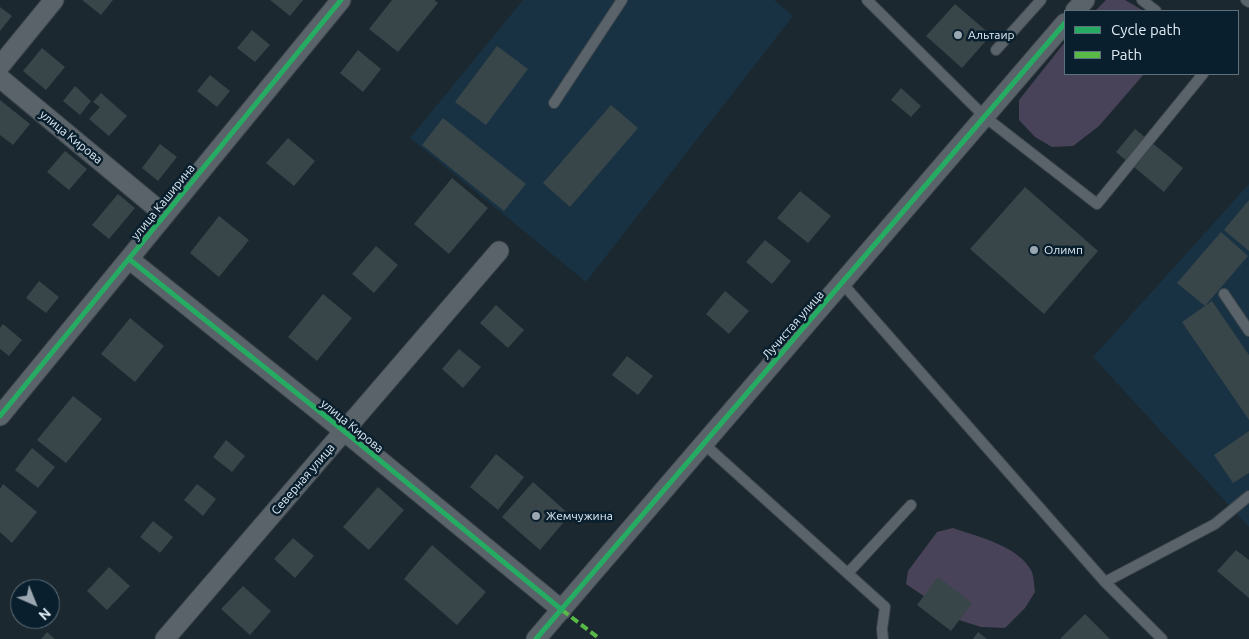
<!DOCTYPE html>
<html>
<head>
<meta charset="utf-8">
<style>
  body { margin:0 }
  #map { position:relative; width:1249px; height:639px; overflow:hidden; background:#1c282f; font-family:Ubuntu,sans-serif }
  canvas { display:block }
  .legend { position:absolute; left:1064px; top:10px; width:175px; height:65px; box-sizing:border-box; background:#0a1f2d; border:1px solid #5f717d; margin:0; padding:6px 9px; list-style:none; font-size:15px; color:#dfecf5 }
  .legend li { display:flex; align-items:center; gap:10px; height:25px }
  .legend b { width:25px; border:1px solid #5f717d }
  .north { position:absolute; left:10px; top:579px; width:50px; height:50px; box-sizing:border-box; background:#0a1f2d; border:1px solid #5f717d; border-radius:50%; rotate:136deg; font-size:14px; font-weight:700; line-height:20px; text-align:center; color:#dfecf5 }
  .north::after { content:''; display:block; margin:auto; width:18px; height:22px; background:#9ba7b0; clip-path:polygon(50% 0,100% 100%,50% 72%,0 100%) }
</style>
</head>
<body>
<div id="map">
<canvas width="1249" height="639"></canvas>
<ul class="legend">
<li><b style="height:6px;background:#26ab63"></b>Cycle path</li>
<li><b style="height:6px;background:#58b947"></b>Path</li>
</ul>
<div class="north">N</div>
</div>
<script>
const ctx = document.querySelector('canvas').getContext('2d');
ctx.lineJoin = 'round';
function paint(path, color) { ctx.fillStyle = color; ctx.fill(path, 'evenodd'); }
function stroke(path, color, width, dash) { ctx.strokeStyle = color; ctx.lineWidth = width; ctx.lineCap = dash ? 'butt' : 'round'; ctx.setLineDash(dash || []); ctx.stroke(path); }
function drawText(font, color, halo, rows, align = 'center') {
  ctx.font = font + ' Ubuntu,sans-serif'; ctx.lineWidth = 5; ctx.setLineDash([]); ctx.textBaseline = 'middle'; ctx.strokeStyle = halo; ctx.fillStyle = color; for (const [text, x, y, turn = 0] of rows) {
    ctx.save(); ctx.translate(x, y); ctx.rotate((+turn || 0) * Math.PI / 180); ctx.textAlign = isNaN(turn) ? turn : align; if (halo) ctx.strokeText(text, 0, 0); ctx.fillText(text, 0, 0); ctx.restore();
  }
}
paint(new Path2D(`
  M 523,0 L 774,0 L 793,16 L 586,282 L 410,138 Z
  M 1249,184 L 1249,527 L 1093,357 Z`), '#183243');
paint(new Path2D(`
  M 1106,0 L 1125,0 L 1144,11 L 1095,11 Z
  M 1065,42 L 1065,74 L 1144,74 L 1099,126 L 1073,146 L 1052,147 L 1035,137 L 1019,120 L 1019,100 Z
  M 953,528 C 979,537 1019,546 1032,572 C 1034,578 1034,586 1035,592 L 1025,608 L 1005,628 L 981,627 L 959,620 L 906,584 L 908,571 L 937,532 Z`), '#484359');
paint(new Path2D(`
  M 82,0 L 113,0 L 101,15 Z
  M 270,0 L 303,0 L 290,16 Z
  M 392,0 L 434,0 L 438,3 L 398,52 L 369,29 Z
  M 955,4 L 991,35 L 962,68 L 926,36 Z
  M 0,7 L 12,16 L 0,31 Z
  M 252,30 L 270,45 L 255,62 L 237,48 Z
  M 497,46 L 528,69 L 486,125 L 455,102 Z
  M 42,48 L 65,67 L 46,90 L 23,71 Z
  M 358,50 L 381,69 L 363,92 L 340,73 Z
  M 210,75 L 230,91 L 217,107 L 197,91 Z
  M 75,86 L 91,101 L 80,115 L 63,101 Z
  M 901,88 L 921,106 L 911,117 L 891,100 Z
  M 101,93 L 127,116 L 109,136 L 89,119 L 100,107 L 93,102 Z
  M 0,100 L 30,124 L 13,145 L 0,135 Z
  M 611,105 L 638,128 L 570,207 L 543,183 Z
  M 443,118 L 526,184 L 504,211 L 422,145 Z
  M 1135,129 L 1183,168 L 1164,192 L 1116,152 Z
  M 288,138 L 315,161 L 294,186 L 266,163 Z
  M 160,144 L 177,157 L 158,181 L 142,168 Z
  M 65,151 L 87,169 L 69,190 L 47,172 Z
  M 452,178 L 488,208 L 449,254 L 414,224 Z
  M 1025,187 L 1098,251 L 1044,314 L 970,249 Z
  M 800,191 L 831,216 L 808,243 L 777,218 Z
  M 118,194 L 135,208 L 109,239 L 92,225 Z
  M 1249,200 L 1249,251 L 1224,230 Z
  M 219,216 L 249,240 L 219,277 L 190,253 Z
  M 1221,232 L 1248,256 L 1205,306 L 1177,283 Z
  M 765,240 L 791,261 L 772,284 L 746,262 Z
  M 376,246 L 398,265 L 374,293 L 352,274 Z
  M 39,281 L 59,297 L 46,313 L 26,298 Z
  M 725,291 L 749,311 L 729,334 L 706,314 Z
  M 323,294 L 352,318 L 317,361 L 288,337 Z
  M 1212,301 L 1249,355 L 1249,420 L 1182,322 Z
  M 496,305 L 524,330 L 508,348 L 480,323 Z
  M 130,318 L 164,346 L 135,382 L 101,354 Z
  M 3,324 L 22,340 L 9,356 L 0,349 L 0,328 Z
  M 459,349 L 481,367 L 463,388 L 442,369 Z
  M 627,356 L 653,376 L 638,395 L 612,375 Z
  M 73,396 L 102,419 L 66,463 L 37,440 Z
  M 1249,431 L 1249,473 L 1233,483 L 1214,455 Z
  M 226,440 L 245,456 L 232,472 L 213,457 Z
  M 32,448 L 55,467 L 38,488 L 15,470 Z
  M 496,454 L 524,477 L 498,510 L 470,487 Z
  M 533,482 L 570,515 L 540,550 L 502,517 Z
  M 3,484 L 37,512 L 12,543 L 0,532 L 0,489 Z
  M 197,484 L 216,499 L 203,516 L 184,500 Z
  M 378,487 L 404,510 L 369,550 L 343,527 Z
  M 153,521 L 173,537 L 160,553 L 140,537 Z
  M 293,538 L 314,556 L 295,578 L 274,559 Z
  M 432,545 L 486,592 L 457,625 L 404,579 Z
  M 1236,550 L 1249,560 L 1249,598 L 1217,571 Z
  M 109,567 L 130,586 L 107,610 L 87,591 Z
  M 938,577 L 972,603 L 951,631 L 917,605 Z
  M 243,586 L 271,611 L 250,635 L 221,609 Z
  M 1085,614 L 1110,639 L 1060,639 Z
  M 47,632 L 55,639 L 41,639 Z
  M 978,632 L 987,639 L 973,639 Z`), '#384549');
const service = new Path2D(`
  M 867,0 L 985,117 L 1097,204 L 1203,74
  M 1142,0 L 1156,11
  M 1246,0 L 1249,2
  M 996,50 L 1041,0
  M 554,103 L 622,0
  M 842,283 L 1105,582 L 1162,639
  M 1224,294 L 1249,331
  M 704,444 L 885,607 L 882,629 L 883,639
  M 848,573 L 911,505
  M 1105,582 L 1215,524 L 1249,496`);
const minor = new Path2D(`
  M 1075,11 L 1085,0
  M 0,66 L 54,0
  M 0,78 L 165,215
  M 129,259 L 344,431 L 562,610
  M 0,416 L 341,0
  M 165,639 L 499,251
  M 536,639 L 1065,23`);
stroke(service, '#3b454b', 12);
stroke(minor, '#3b454b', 21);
stroke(service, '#5a6369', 10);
stroke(minor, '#5a6369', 19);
stroke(new Path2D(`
  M 562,610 L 600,639`), '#58b947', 4, [8, 4]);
stroke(new Path2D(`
  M 129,259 L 344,431 L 562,610
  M 0,416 L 341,0
  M 536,639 L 1065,23`), '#26ab63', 5);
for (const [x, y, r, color] of [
  [958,35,5,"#9ba7b0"],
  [1034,250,5,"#9ba7b0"],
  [536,516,5,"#9ba7b0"]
]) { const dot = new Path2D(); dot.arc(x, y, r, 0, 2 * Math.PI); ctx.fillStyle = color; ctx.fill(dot); stroke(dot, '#0a1f2d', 2); }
drawText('12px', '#dfecf5', '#0a1f2d', [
  ["Альтаир",968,35],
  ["Олимп",1044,250],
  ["Жемчужина",546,516]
], 'left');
drawText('12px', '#dfecf5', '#0a1f2d', [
  ["улица Кирова",71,137,39],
  ["улица Каширина",163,202,-51],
  ["Лучистая улица",793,325,-49],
  ["улица Кирова",352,426,39],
  ["Северная улица",303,479,-49]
]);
</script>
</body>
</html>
